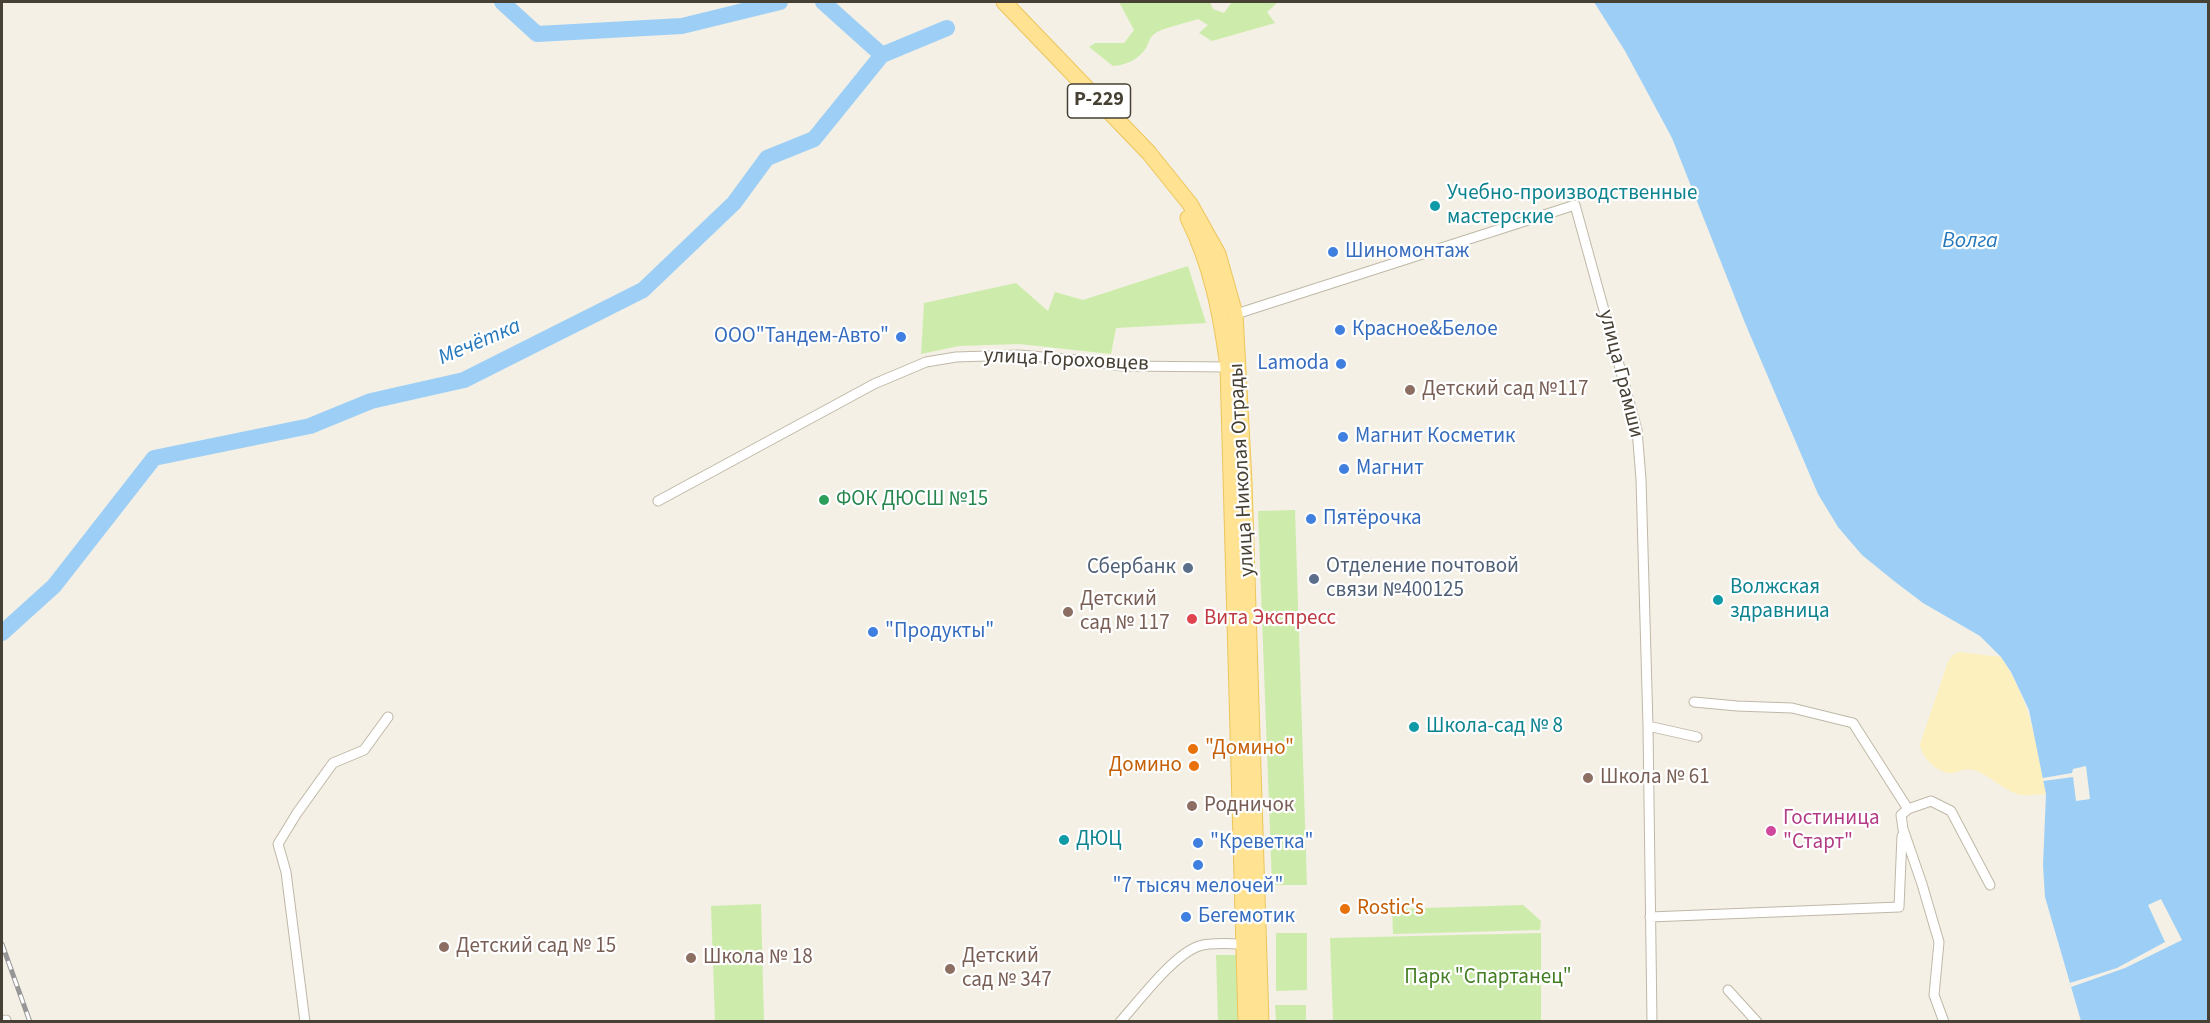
<!DOCTYPE html>
<html>
<head>
<meta charset="utf-8">
<style>
  body { margin:0 }
  #map { position:relative; width:2210px; height:1023px; overflow:hidden; background:#f4f0e5; font-family:"Source Sans 3",sans-serif }
  canvas { display:block }
  .frame { position:absolute; inset:0; border:3px solid #474034; pointer-events:none }
</style>
</head>
<body>
<div id="map">
<canvas width="2210" height="1023"></canvas>
<div class="frame"></div>
</div>
<script>
const ctx = document.querySelector('canvas').getContext('2d');
ctx.lineJoin = 'round';
function paint(path, color) { ctx.fillStyle = color; ctx.fill(path, 'evenodd'); }
function stroke(path, color, width, dash) { ctx.strokeStyle = color; ctx.lineWidth = width; ctx.lineCap = dash ? 'butt' : 'round'; ctx.setLineDash(dash || []); ctx.stroke(path); }
function drawText(font, color, halo, rows, align = 'center') {
  ctx.font = font + ' "Source Sans 3",sans-serif'; ctx.lineWidth = 4.5; ctx.setLineDash([]); ctx.textBaseline = 'middle'; ctx.strokeStyle = halo; ctx.fillStyle = color; for (const [text, x, y, turn = 0] of rows) {
    ctx.save(); ctx.translate(x, y); ctx.rotate((+turn || 0) * Math.PI / 180); ctx.textAlign = isNaN(turn) ? turn : align; if (halo) ctx.strokeText(text, 0, 0); ctx.fillText(text, 0, 0); ctx.restore();
  }
}
paint(new Path2D(`
  M 1119,2 L 1210,2 L 1213,9 L 1224,13 L 1232,2 L 1278,2 L 1267,12 L 1275,23 L 1212,41 L 1199,33 L 1208,25 L 1198,19 C 1187,23 1160,28 1153,35 C 1149,39 1148,45 1146,48 C 1138,60 1126,65 1113,66 L 1089,47 L 1095,43 L 1124,43 L 1134,30 Z
  M 1188,266 L 1206,323 L 1116,328 L 1111,354 L 1019,344 L 959,346 L 921,354 L 924,303 L 1016,283 L 1048,311 L 1055,292 L 1083,300 Z
  M 1295,510 L 1307,885 L 1272,885 L 1258,511 Z
  M 761,904 L 764,1021 L 715,1021 L 711,906 Z
  M 1523,905 L 1541,921 L 1540,930 L 1393,934 L 1392,909 Z
  M 1276,933 L 1307,933 L 1307,990 L 1276,991 Z
  M 1541,933 L 1541,1021 L 1333,1021 L 1330,938 Z
  M 1216,955 L 1238,955 L 1240,1021 L 1218,1021 Z
  M 1275,1005 L 1306,1005 L 1306,1021 L 1276,1021 Z`), '#cdecab');
paint(new Path2D(`
  M 1959,652 L 2001,657 C 2031,702 2036,743 2046,794 C 2038,794 2029,796 2022,795 C 2006,793 1991,776 1976,771 C 1966,767 1962,771 1953,773 C 1939,775 1921,757 1920,744 L 1948,662 L 1953,655 Z`), '#fcf0be');
paint(new Path2D(`
  M 1594,2 L 2208,2 L 2208,1021 L 2081,1021 L 2045,897 L 2043,865 L 2046,794 L 2029,710 L 2011,672 L 2001,657 L 1980,636 L 1923,603 L 1894,581 L 1862,555 L 1838,527 L 1818,494 L 1745,323 L 1672,138 L 1625,51 Z`), '#9dcff6');
paint(new Path2D(`
  M 2086,766 L 2090,799 L 2076,801 L 2073,777 L 2043,781 L 2043,778 L 2072,773 L 2073,769 Z
  M 2161,899 L 2182,940 L 2125,968 L 2071,987 L 2070,983 L 2117,968 L 2165,942 L 2148,905 Z`), '#f4f0e5');
stroke(new Path2D(`
  M 502,2 L 537,34 L 682,26 L 780,2
  M 823,2 L 882,55
  M 2,633 L 54,586 L 154,458 L 310,426 L 371,401 L 464,380 L 643,290 L 734,203 L 767,158 L 814,139 L 882,55 L 947,28`), '#9dcff6', 16);
const minor = new Path2D(`
  M 1233,315 L 1575,205 L 1637,430 L 1641,479 L 1648,726 L 1652,1022
  M 658,501 L 874,384 L 926,362 L 956,357 L 1019,355 L 1089,361 L 1122,366 L 1228,367
  M 1694,702 L 1737,706 L 1792,708 L 1853,723 L 1908,809
  M 1648,726 L 1697,737
  M 1650,917 L 1899,907 L 1902,836
  M 1728,990 L 1757,1022
  M 6,1020 L 6,1022
  M 305,1022 L 286,872 L 278,844 L 297,813 L 333,763 L 364,750 L 388,717
  M 1120,1022 C 1140,1000 1173,955 1199,946 C 1212,942 1229,944 1242,944
  M 1944,1022 L 1934,995 L 1939,942 L 1922,884 L 1903,829 L 1901,815 L 1908,809 L 1931,801 L 1951,811 L 1990,885`);
const primary = new Path2D(`
  M 1004,2 L 1149,153 L 1190,204 L 1218,254 L 1235,314 L 1244,482 L 1261,1022
  M 1188,218 C 1212,266 1221,315 1228,367 L 1246,1022`);
stroke(minor, '#c0b8a7', 11);
stroke(primary, '#edc55b', 17);
stroke(minor, '#fff', 9);
stroke(primary, '#ffe393', 15);
const rail = new Path2D(`
  M 2,944 L 30,1022`);
stroke(rail, '#969696', 5);
stroke(rail, '#fff', 3, [9]);
for (const [x, y, r, color] of [
  [1435,206,6,"#0f9aa8"],
  [1333,252,6,"#3f7fe0"],
  [1340,330,6,"#3f7fe0"],
  [901,337,6,"#3f7fe0"],
  [1341,364,6,"#3f7fe0"],
  [1410,390,6,"#8d6e63"],
  [1343,437,6,"#3f7fe0"],
  [1344,469,6,"#3f7fe0"],
  [824,500,6,"#2e9e5b"],
  [1311,519,6,"#3f7fe0"],
  [1188,568,6,"#5c6f8a"],
  [1314,579,6,"#5c6f8a"],
  [1718,600,6,"#0f9aa8"],
  [1068,612,6,"#8d6e63"],
  [1192,619,6,"#e0444e"],
  [873,632,6,"#3f7fe0"],
  [1414,727,6,"#0f9aa8"],
  [1193,749,6,"#e8710a"],
  [1194,766,6,"#e8710a"],
  [1588,778,6,"#8d6e63"],
  [1192,806,6,"#8d6e63"],
  [1771,831,6,"#d1479c"],
  [1064,840,6,"#0f9aa8"],
  [1198,843,6,"#3f7fe0"],
  [1198,865,6,"#3f7fe0"],
  [1345,909,6,"#e8710a"],
  [1186,917,6,"#3f7fe0"],
  [444,947,6,"#8d6e63"],
  [691,958,6,"#8d6e63"],
  [950,969,6,"#8d6e63"]
]) { const dot = new Path2D(); dot.arc(x, y, r, 0, 2 * Math.PI); ctx.fillStyle = color; ctx.fill(dot); stroke(dot, '#fff', 2); }
for (const [x, y, w] of [
  [1099,101,63]
]) { const box = new Path2D(); box.roundRect(x - w / 2, y - 17, w, 34, 4.5); ctx.fillStyle = '#fff'; ctx.fill(box); stroke(box, '#474034', 1.5); }
drawText('bold 20px', '#474034', null, [
  ["Р-229",1099,101]
]);
drawText('21px', '#0d838f', '#fff', [
  ["Учебно-производственные",1447,194],
  ["мастерские",1447,218],
  ["Волжская",1730,588],
  ["здравница",1730,612],
  ["Школа-сад № 8",1426,727],
  ["ДЮЦ",1076,840]
], 'left');
drawText('21px', '#366cbe', '#fff', [
  ["Шиномонтаж",1345,252],
  ["Красное&Белое",1352,330],
  ["ООО\"Тандем-Авто\"",889,337,"right"],
  ["Lamoda",1329,364,"right"],
  ["Магнит Косметик",1355,437],
  ["Магнит",1356,469],
  ["Пятёрочка",1323,519],
  ["\"Продукты\"",885,632],
  ["\"Креветка\"",1210,843],
  ["\"7 тысяч мелочей\"",1198,887,"center"],
  ["Бегемотик",1198,917]
], 'left');
drawText('21px', '#474034', '#fff', [
  ["улица Гороховцев",1066,361,3],
  ["улица Грамши",1620,374,76],
  ["улица Николая Отрады",1243,470,-93]
]);
drawText('21px', '#785e54', '#fff', [
  ["Детский сад №117",1422,390],
  ["Детский",1080,600],
  ["сад № 117",1080,624],
  ["Школа № 61",1600,778],
  ["Родничок",1204,806],
  ["Детский сад № 15",456,947],
  ["Детский",962,957],
  ["сад № 347",962,981],
  ["Школа № 18",703,958]
], 'left');
drawText('21px', '#27864d', '#fff', [
  ["ФОК ДЮСШ №15",836,500]
], 'left');
drawText('21px', '#4e5e75', '#fff', [
  ["Отделение почтовой",1326,567],
  ["связи №400125",1326,591],
  ["Сбербанк",1176,568,"right"]
], 'left');
drawText('21px', '#be3a42', '#fff', [
  ["Вита Экспресс",1204,619]
], 'left');
drawText('21px', '#c56008', '#fff', [
  ["\"Домино\"",1205,749],
  ["Домино",1182,766,"right"],
  ["Rostic's",1357,909]
], 'left');
drawText('21px', '#b23c85', '#fff', [
  ["Гостиница",1783,819],
  ["\"Старт\"",1783,843]
], 'left');
drawText('21px', '#437e23', '#fff', [
  ["Парк \"Спартанец\"",1488,978]
]);
drawText('italic 22px', '#2578bc', '#fff', [
  ["Волга",1970,242],
  ["Мечётка",480,343,-23]
]);
</script>
</body>
</html>
